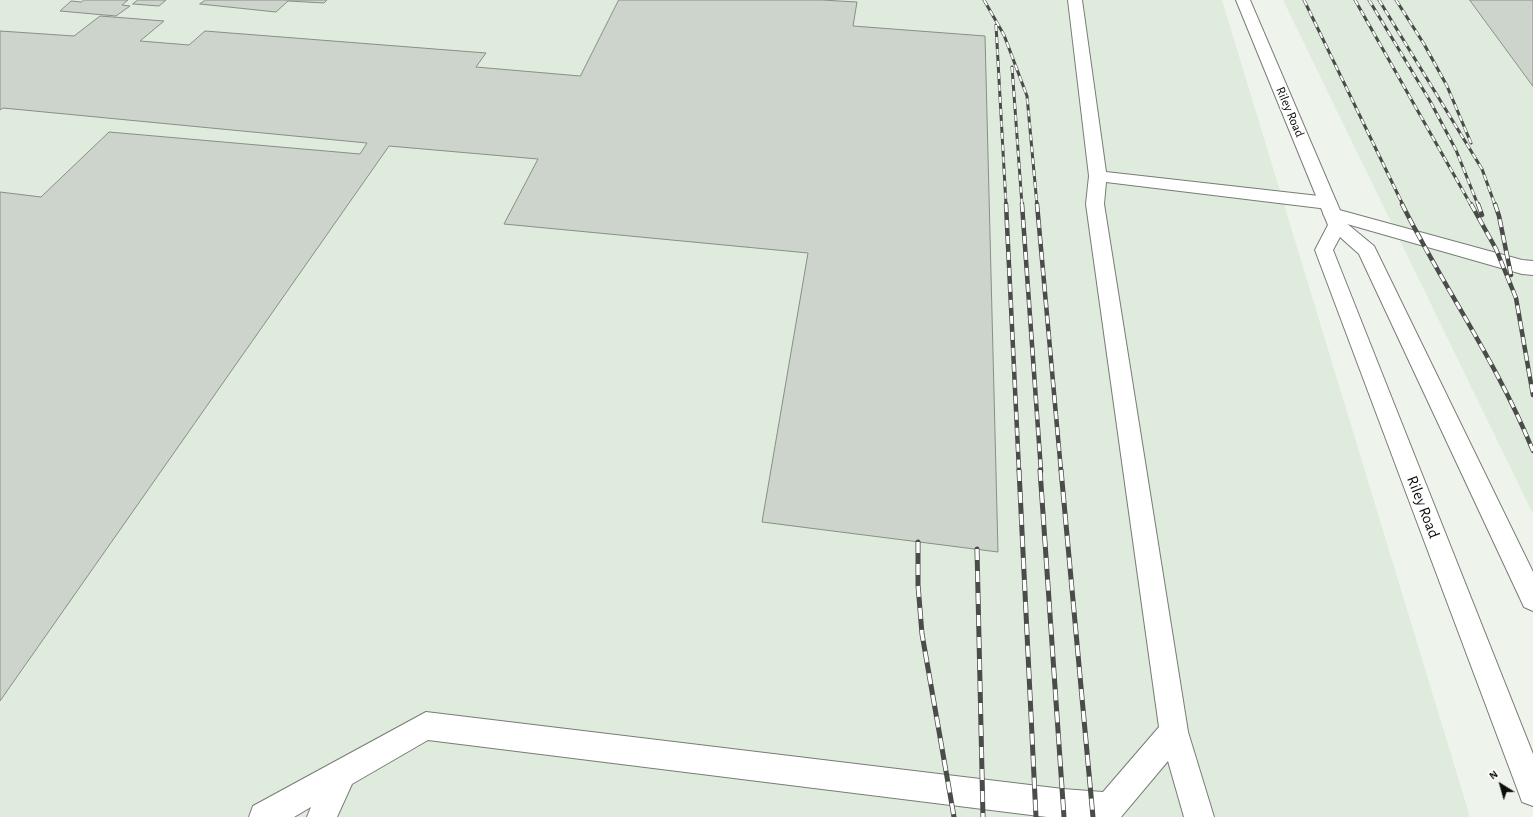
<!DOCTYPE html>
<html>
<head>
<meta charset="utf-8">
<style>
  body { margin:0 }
  #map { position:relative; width:1533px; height:817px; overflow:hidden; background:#eef4ec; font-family:"Alegreya Sans",sans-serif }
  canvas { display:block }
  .north { position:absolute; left:1481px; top:765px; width:40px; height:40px; -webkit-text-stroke:3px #fff; paint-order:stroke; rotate:323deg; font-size:11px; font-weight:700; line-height:16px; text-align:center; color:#0b0d0b }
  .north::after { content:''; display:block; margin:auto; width:14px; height:18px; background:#0b0d0b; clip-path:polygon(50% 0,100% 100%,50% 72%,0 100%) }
</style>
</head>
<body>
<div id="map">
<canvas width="1533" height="817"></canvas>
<div class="north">N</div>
</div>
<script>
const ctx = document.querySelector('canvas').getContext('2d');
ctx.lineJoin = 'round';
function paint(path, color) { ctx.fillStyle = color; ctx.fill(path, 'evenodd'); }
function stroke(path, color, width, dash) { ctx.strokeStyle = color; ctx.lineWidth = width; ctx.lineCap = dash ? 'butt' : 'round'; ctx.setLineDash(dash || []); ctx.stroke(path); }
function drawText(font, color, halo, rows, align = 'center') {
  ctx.font = font + ' "Alegreya Sans",sans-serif'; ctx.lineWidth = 3; ctx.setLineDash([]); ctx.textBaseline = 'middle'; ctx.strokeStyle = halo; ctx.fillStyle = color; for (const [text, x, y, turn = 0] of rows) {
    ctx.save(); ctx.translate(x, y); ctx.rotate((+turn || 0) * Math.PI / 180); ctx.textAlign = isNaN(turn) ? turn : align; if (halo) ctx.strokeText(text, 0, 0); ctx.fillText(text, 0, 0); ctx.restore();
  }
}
paint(new Path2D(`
  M 0,0 L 1222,0 L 1470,817 L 0,817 Z
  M 1283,0 L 1533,0 L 1533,514 Z`), '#dfebdc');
const building = new Path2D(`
  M 84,0 L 128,0 L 122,5 L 130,6 L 116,16 L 60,11 L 71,1 L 81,2 Z
  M 138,0 L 166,0 L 159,6 L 133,4 Z
  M 206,0 L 327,0 L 324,3 L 288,1 L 276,12 L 200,4 Z
  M 619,0 L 822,0 L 857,2 L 853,26 L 985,36 L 998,552 L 762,522 L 808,253 L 504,224 L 538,159 L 389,146 L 0,701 L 0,192 L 41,197 L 109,132 L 360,154 L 367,143 L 3,108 L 0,110 L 0,31 L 74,36 L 100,16 L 164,21 L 140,41 L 189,45 L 205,31 L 486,53 L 476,67 L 580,76 Z
  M 1470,0 L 1533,0 L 1533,86 Z`);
paint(building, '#cdd4cb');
stroke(building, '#898f87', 1);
const minor = new Path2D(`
  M 1068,0 L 1082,0 L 1106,172 L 1328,197 L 1334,199 L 1337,203 L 1334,207 L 1328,209 L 1106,182 L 1104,204 L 1188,732 L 1214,817 L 1184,817 L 1168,761 L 1121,817 L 1047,817 L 428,740 L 352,784 L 337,817 L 307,817 L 311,807 L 294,817 L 249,817 L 253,806 L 426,712 L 1063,789 L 1103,792 L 1159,727 L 1086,204 L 1089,176 Z
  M 1332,208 L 1522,260 L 1533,261 L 1533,275 L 1522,274 L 1326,218 L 1323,214 L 1326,210 Z`);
const major = new Path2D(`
  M 1236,0 L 1250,0 L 1345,222 L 1374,246 L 1376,250 L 1533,572 L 1533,611 L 1524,607 L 1359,254 L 1340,237 L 1333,250 L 1533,754 L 1533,806 L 1522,802 L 1518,791 L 1315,250 L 1328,225 Z`);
stroke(minor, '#777d75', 2);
stroke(major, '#777d75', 2);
paint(minor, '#fff');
paint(major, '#fff');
const railFar2 = new Path2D(`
  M 984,0 L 1004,35 L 1027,96 L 1037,205
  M 1304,0 L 1403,205
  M 1355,0 L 1471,205
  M 1369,0 L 1430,101 L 1456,150 L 1478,205
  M 1379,0 L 1482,169 L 1495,205
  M 1396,0 L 1424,44 L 1447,86 L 1471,143
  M 996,25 L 1006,205
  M 1012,67 L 1022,205`);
const railFar1 = new Path2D(`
  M 1006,204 L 1019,471
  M 1022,204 L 1041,471
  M 1037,204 L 1061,471
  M 1402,204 C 1444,288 1498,364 1533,451
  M 1471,204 L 1496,249 L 1516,298 L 1533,395
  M 1478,204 L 1482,215
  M 1495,204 L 1499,216 L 1511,275`);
const rail = new Path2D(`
  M 1019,470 L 1036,817
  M 1040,470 L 1064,817
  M 1061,470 L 1093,817
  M 918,542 L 918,585 L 922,634 L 954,817
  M 977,549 L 983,817`);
stroke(railFar2, '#494c49', 3);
stroke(railFar1, '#494c49', 4.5);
stroke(rail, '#494c49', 5);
stroke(railFar2, '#fff', 2, [6]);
stroke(railFar1, '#fff', 3, [8]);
stroke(rail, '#fff', 3.5, [11]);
drawText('13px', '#0b0d0b', '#fff', [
  ["Riley Road",1290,112,67]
]);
drawText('16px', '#0b0d0b', '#fff', [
  ["Riley Road",1423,507,69]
]);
</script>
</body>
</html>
